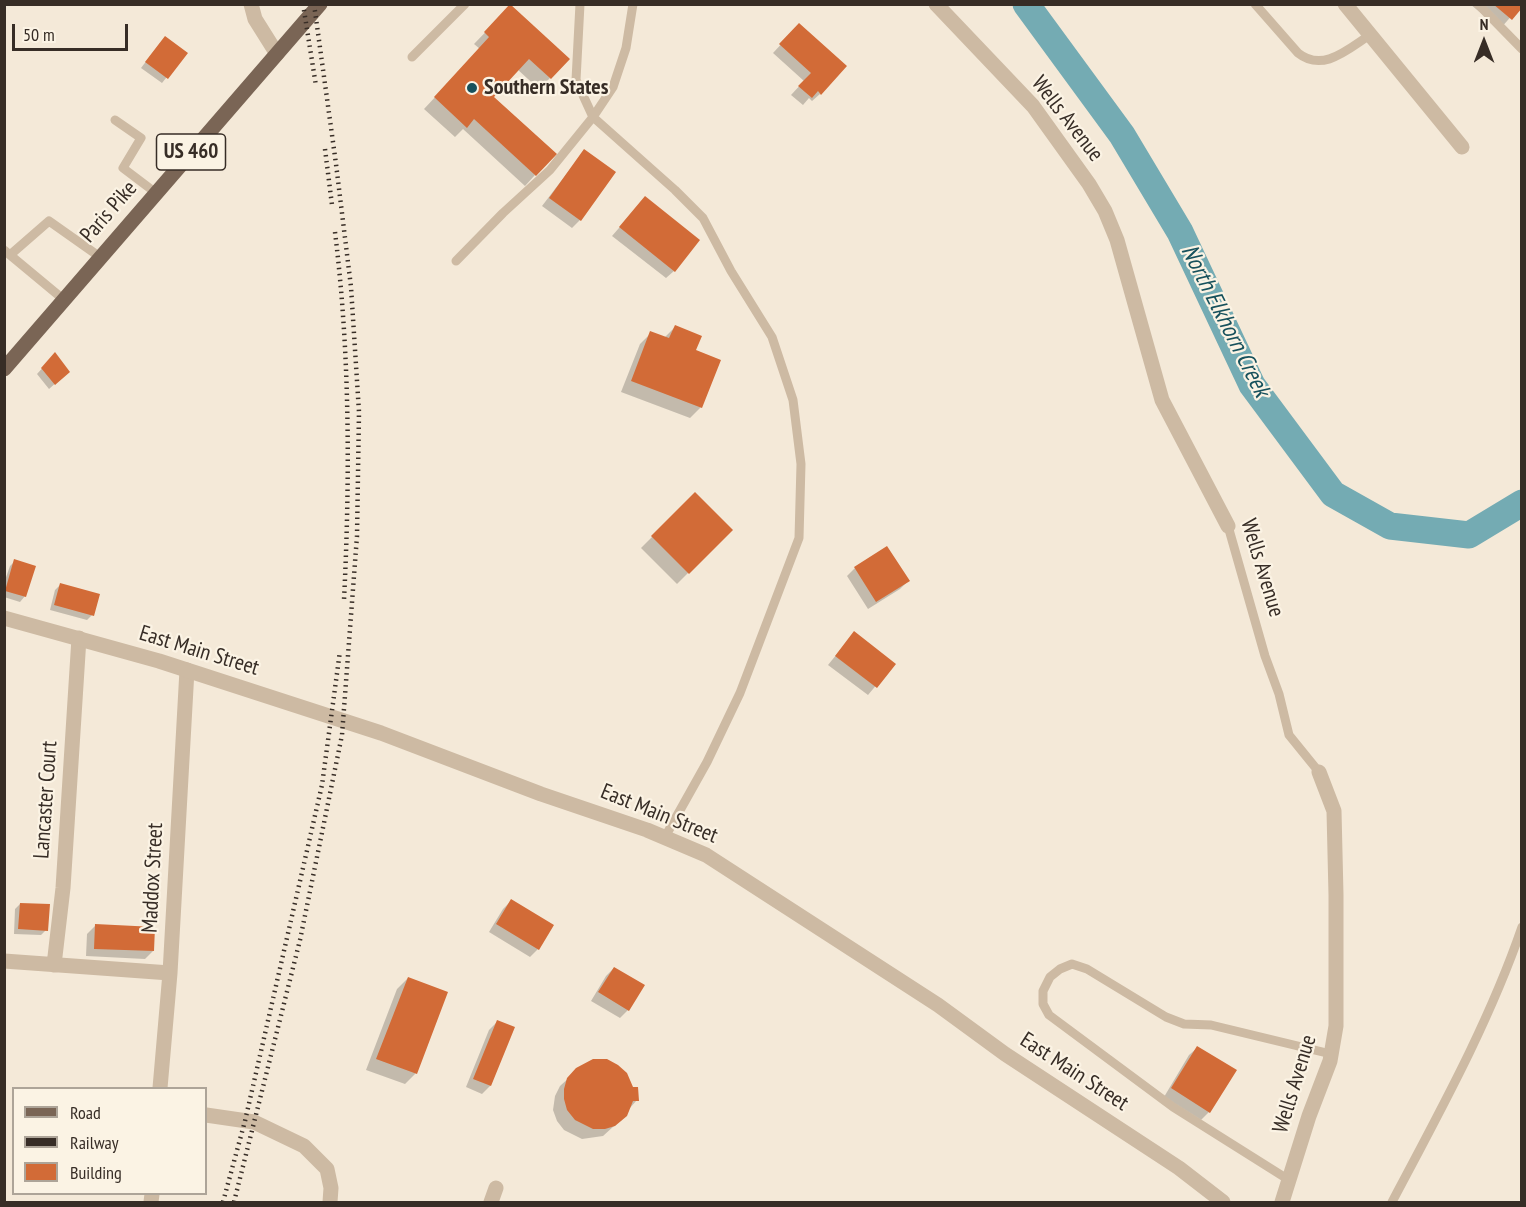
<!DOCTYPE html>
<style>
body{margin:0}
#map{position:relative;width:1526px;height:1207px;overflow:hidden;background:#f4e9d8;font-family:"PT Sans Narrow",sans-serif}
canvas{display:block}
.frame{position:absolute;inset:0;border:6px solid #372d26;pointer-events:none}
.legend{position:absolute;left:12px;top:1087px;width:195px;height:108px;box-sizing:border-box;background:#fbf3e4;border:2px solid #ada498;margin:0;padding:8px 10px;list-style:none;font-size:18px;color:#372d26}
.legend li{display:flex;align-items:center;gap:12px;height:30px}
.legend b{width:30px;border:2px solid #ada498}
.north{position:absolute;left:1454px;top:12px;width:60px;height:60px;-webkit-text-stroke:4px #fbf3e4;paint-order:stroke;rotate:0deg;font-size:16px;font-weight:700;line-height:24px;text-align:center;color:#372d26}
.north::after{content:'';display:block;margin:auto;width:21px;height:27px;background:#372d26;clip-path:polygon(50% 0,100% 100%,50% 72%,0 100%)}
.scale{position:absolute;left:12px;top:24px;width:116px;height:27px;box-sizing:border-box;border:3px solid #372d26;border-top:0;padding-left:8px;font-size:18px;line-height:21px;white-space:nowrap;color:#372d26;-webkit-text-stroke:4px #fbf3e4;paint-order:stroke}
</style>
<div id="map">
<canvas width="1526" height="1207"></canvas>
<div class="frame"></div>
<ul class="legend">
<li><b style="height:8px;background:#7a6555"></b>Road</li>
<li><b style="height:8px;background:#372d26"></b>Railway</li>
<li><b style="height:16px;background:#d26b37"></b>Building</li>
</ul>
<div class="north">N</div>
<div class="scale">50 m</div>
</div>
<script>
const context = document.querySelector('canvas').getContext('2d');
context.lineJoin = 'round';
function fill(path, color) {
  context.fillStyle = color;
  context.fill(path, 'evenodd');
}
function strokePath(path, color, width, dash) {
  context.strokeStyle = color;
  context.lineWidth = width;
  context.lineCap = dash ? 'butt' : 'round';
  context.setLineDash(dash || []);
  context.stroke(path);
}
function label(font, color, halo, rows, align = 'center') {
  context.font = font + ' "PT Sans Narrow",sans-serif';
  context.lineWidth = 4.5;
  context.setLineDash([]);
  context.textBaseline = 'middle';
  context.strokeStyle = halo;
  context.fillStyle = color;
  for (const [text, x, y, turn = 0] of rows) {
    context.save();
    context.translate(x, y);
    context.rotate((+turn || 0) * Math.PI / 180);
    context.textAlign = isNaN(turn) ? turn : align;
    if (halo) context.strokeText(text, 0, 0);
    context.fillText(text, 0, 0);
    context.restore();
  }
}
const shadow = new Path2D(`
 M 1470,4 L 1522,4 L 1500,29 Z
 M 500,17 L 550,78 L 539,89 L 517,69 L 492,97 L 535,175 L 525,186 L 463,129 L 455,137 L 424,109 L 480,49 L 474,44 Z
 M 799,25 L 820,94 L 812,101 L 809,98 L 803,105 L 791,95 L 804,81 L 773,53 Z
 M 160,43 L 186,53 L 162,83 L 141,68 Z
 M 584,151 L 580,220 L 572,228 L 542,206 Z
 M 645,198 L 674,271 L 666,278 L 612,236 Z
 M 675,327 L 694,351 L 701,407 L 690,418 L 621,392 L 640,344 L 651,333 L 664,338 Z
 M 55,354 L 68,372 L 49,389 L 37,374 Z
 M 695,494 L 731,530 L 677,584 L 641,548 Z
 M 887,548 L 908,581 L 900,589 L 868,609 L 847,576 L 855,568 Z
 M 15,561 L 25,596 L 20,602 L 4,597 L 4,583 L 10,566 Z
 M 60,585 L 92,615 L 87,620 L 50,610 L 55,590 Z
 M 854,633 L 894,664 L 868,695 L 828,665 Z
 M 511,901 L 538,949 L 530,957 L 489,932 L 503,909 Z
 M 20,904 L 46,930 L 41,935 L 14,934 L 15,909 Z
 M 95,926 L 153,951 L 145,959 L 86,956 L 87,934 Z
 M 614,968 L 628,1010 L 620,1018 L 591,1001 L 606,976 Z
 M 408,978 L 446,993 L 416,1073 L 405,1084 L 366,1070 L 397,989 Z
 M 497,1022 L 490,1086 L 482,1094 L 466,1087 L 489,1030 Z
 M 1197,1048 L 1209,1112 L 1201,1120 L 1164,1097 L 1189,1055 Z
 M 572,1075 L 637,1100 L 614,1126 L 603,1136 L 582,1139 L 564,1130 L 557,1121 L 553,1110 L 555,1096 L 560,1086 Z`);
const river = new Path2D(`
 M 1026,4 L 1122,135 L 1180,232 L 1252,385 L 1333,494 L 1390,526 L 1469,535 L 1522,503`);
const building = new Path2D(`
 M 510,4 L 570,59 L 551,79 L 529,59 L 494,97 L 557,154 L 536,176 L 474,119 L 467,128 L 434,97 L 489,37 L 484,32 Z
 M 1493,4 L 1522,4 L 1522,8 L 1512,20 Z
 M 799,23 L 847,66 L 821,95 L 818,91 L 812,98 L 798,86 L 811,73 L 779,44 Z
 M 165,36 L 188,53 L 168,79 L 145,62 Z
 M 584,149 L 616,172 L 581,221 L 549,198 Z
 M 645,196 L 700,240 L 675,272 L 619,227 Z
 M 675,325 L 702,336 L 696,350 L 721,360 L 702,408 L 631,381 L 650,331 L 669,338 Z
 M 55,352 L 70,372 L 55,385 L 41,368 Z
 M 695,492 L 733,530 L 689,574 L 651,536 Z
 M 887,546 L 910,581 L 876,602 L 854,567 Z
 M 14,559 L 36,566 L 26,597 L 5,591 Z
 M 60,583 L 100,594 L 94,616 L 54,605 Z
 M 854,631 L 896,664 L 877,688 L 835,656 Z
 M 511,899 L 554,925 L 539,950 L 496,924 Z
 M 20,903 L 50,904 L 48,931 L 18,929 Z
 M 95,924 L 155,927 L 154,951 L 94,949 Z
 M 614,967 L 645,985 L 629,1011 L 598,992 Z
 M 408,977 L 448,992 L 417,1074 L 376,1059 Z
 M 497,1020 L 515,1027 L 491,1086 L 473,1079 Z
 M 1197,1046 L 1237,1070 L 1210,1113 L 1171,1088 Z
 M 593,1059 L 607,1059 L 618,1065 L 627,1073 L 633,1087 L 638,1087 L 639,1101 L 633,1101 L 627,1116 L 615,1126 L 605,1129 L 593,1129 L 575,1120 L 567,1110 L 564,1099 L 564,1089 L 567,1078 L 576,1068 Z`);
const service = new Path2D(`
 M 633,4 L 626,48 L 613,87 L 593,117 L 675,190 L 703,218 L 731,271 L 772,337 L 793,400 L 801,464 L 799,538 L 740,693 L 707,762 L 665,837
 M 1255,4 L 1298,53 C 1323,73 1348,49 1370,35
 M 1478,4 L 1522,49
 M 412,57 L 465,4
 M 115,120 L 141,138 L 123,168 L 156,193
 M 4,250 L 63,299
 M 10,255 L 49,221 L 100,257
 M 456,261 L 503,213 L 550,170 L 593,117 L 576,80 L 580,4
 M 1228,526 L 1265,656 L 1279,694 L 1289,735 L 1319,772
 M 1289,1180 L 1173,1107 L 1049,1015 L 1043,1004 L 1043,991 L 1050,977 L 1060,969 L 1072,964 L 1087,969 L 1166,1017 L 1184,1024 L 1211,1025 L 1331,1054
 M 1392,1202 C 1439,1113 1489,1023 1522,927`);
const minor = new Path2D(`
 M 251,4 L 255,19 L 277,54
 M 936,4 L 1033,106 L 1089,184 L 1105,211 L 1117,240 L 1162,400 L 1228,526
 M 1345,4 L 1462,147
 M 4,961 L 170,973
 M 54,965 L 63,888 L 79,638
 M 160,1088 L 170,973 L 187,670
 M 206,1115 L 254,1122 L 304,1146 L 327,1169 L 331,1188 L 330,1202
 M 151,1202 L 152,1194
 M 491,1202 L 496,1188
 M 1282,1202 L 1309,1116 L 1330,1061 L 1336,1026 L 1336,895 L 1334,811 L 1319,772`);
const tertiary = new Path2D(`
 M 4,618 L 159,661 L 381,733 L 541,794 L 647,830 L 706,855 L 938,1005 L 1005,1054 L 1179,1168 L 1223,1202`);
const primary = new Path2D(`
 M 4,369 L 320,4`);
const rail = new Path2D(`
 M 303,4 L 316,86
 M 325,149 L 332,205
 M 335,232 C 350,354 350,478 344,600
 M 223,1202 L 245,1121 L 322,785 L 340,651
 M 234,1202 L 300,940 L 342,735 L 357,536 L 359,412 L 351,287 L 336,164 L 314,4`);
const markers = [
 [472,88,6,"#17515c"]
];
const shields = [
 [191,152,69]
];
const shieldNames = [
 ["US 460",191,152]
];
const poiNames = [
 ["Southern States",484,88]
];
const streetNames = [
 ["Wells Avenue",1067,119,52],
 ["Paris Pike",109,212,-49],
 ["Wells Avenue",1262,568,73],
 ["East Main Street",199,651,17],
 ["Lancaster Court",46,800,-86],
 ["East Main Street",659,814,22],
 ["Maddox Street",153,878,-87],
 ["East Main Street",1074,1072,33],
 ["Wells Avenue",1295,1084,-73]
];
const waterNames = [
 ["North Elkhorn Creek",1225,321,63]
];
fill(shadow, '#0003');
strokePath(river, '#74abb3', 27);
fill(building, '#d26b37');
strokePath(service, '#cdbaa3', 9);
strokePath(minor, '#cdbaa3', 15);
strokePath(tertiary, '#cdbaa3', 15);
strokePath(primary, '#7a6555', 15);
strokePath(rail, '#372d26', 4.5, [1.5, 4.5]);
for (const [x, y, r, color] of markers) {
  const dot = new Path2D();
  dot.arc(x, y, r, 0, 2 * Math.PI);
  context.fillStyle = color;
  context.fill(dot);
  strokePath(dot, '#fbf3e4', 2);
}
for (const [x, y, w] of shields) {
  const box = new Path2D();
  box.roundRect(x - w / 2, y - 18, w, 36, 4.5);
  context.fillStyle = '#fbf3e4';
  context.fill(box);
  strokePath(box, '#372d26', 1.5);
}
label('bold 21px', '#372d26', null, shieldNames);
label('bold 22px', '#372d26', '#fbf3e4', poiNames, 'left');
label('22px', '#372d26', '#fbf3e4', streetNames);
label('italic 24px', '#17515c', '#fbf3e4', waterNames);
</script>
